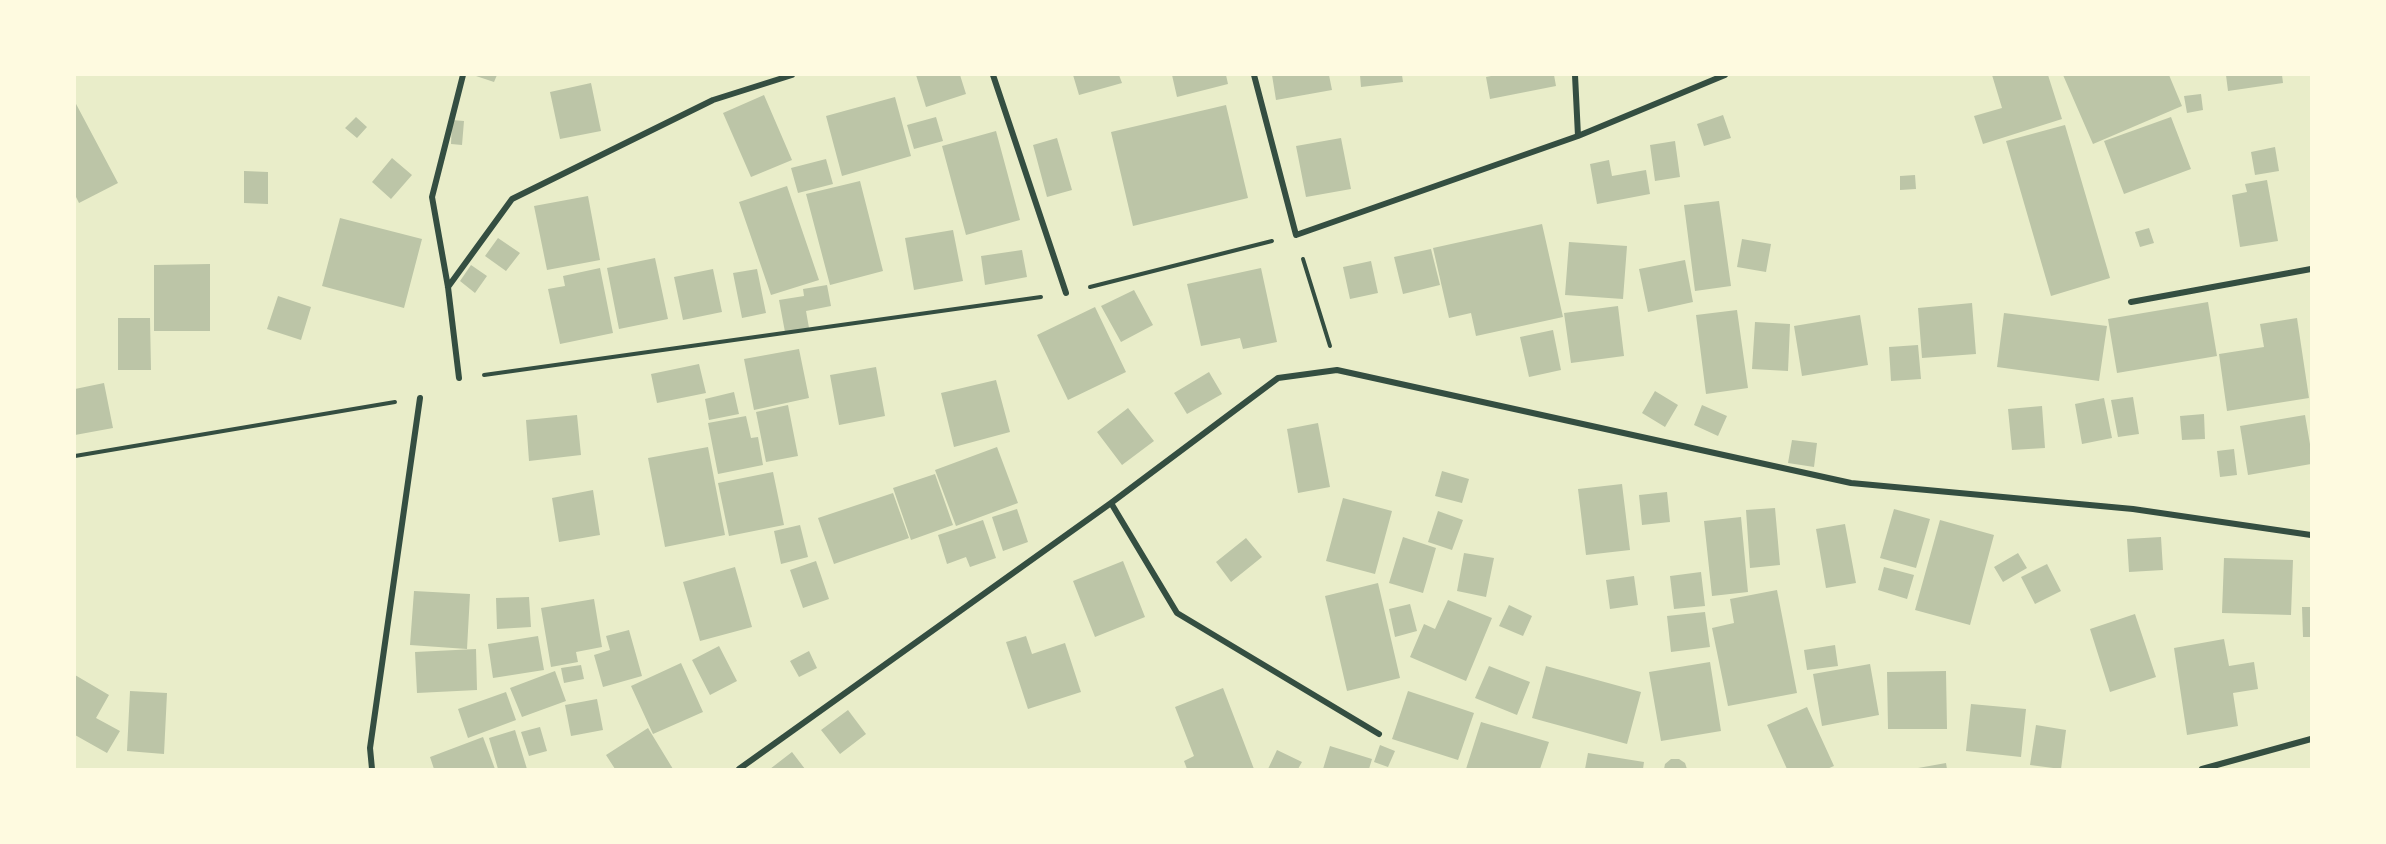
<!DOCTYPE html>
<style>
body{margin:0}
#map{position:relative;width:2386px;height:844px;overflow:hidden;background:#e9edc9;font-family:"Times New Roman",serif}
canvas{display:block}
.frame{position:absolute;inset:0;border:76px solid #fefae0;pointer-events:none}
</style>
<div id="map">
<canvas width="2386" height="844"></canvas>
<div class="frame"></div>
</div>
<script>
const context = document.querySelector('canvas').getContext('2d');
context.lineJoin = 'round';
function fill(path, color) {
  context.fillStyle = color;
  context.fill(path, 'evenodd');
}
function strokePath(path, color, width, dash) {
  context.strokeStyle = color;
  context.lineWidth = width;
  context.lineCap = dash ? 'butt' : 'round';
  context.setLineDash(dash || []);
  context.stroke(path);
}
const building = new Path2D(`
 M 473,75 L 497,75 L 494,82 Z
 M 916,75 L 960,75 L 966,94 L 926,107 Z
 M 1073,75 L 1119,75 L 1122,83 L 1079,95 Z
 M 1172,75 L 1226,75 L 1228,84 L 1177,97 Z
 M 1272,75 L 1329,75 L 1332,90 L 1276,100 Z
 M 1360,75 L 1402,75 L 1403,82 L 1361,87 Z
 M 1496,75 L 1554,75 L 1556,86 L 1490,99 L 1486,77 Z
 M 1992,75 L 2048,75 L 2062,119 L 1983,144 L 1974,116 L 2002,108 Z
 M 2063,75 L 2169,75 L 2182,106 L 2093,144 Z
 M 2226,75 L 2282,75 L 2283,83 L 2228,91 Z
 M 591,83 L 601,131 L 560,139 L 550,92 Z
 M 2201,94 L 2203,110 L 2187,113 L 2184,96 Z
 M 764,95 L 792,160 L 751,177 L 723,113 Z
 M 895,97 L 911,156 L 842,176 L 826,116 Z
 M 75,102 L 118,183 L 79,203 L 75,195 Z
 M 1226,105 L 1248,198 L 1133,226 L 1111,132 Z
 M 1723,115 L 1731,138 L 1704,146 L 1697,124 Z
 M 356,117 L 367,127 L 357,138 L 345,128 Z
 M 936,117 L 943,141 L 914,149 L 907,125 Z
 M 2171,117 L 2191,169 L 2124,194 L 2104,141 Z
 M 452,120 L 464,121 L 462,145 L 451,144 Z
 M 2065,125 L 2110,278 L 2051,296 L 2006,141 Z
 M 996,131 L 1020,220 L 966,235 L 942,146 Z
 M 1057,138 L 1072,190 L 1047,197 L 1033,145 Z
 M 1341,138 L 1351,189 L 1306,197 L 1296,146 Z
 M 1675,141 L 1680,177 L 1655,181 L 1650,145 Z
 M 2275,147 L 2279,171 L 2255,175 L 2251,152 Z
 M 392,158 L 412,175 L 391,199 L 372,182 Z
 M 826,159 L 833,184 L 798,193 L 791,168 Z
 M 1609,160 L 1612,176 L 1646,170 L 1650,194 L 1597,204 L 1590,164 Z
 M 244,171 L 268,172 L 268,204 L 244,203 Z
 M 1915,175 L 1916,189 L 1900,190 L 1900,176 Z
 M 2267,180 L 2278,241 L 2240,247 L 2232,195 L 2247,192 L 2245,184 Z
 M 860,181 L 883,271 L 830,285 L 806,194 Z
 M 787,186 L 819,280 L 771,295 L 739,202 Z
 M 588,196 L 600,260 L 547,270 L 534,206 Z
 M 1719,201 L 1731,286 L 1695,291 L 1684,205 Z
 M 340,218 L 422,239 L 404,308 L 322,286 Z
 M 1542,224 L 1563,317 L 1476,336 L 1471,313 L 1449,318 L 1433,248 Z
 M 2149,228 L 2154,243 L 2140,247 L 2135,232 Z
 M 953,230 L 963,281 L 914,290 L 905,238 Z
 M 498,238 L 520,253 L 506,271 L 485,256 Z
 M 1742,239 L 1771,244 L 1766,272 L 1737,267 Z
 M 1569,242 L 1627,246 L 1623,299 L 1565,295 Z
 M 1431,249 L 1440,285 L 1403,294 L 1394,257 Z
 M 1022,250 L 1027,277 L 985,285 L 981,256 Z
 M 655,258 L 668,319 L 619,329 L 607,268 Z
 M 1685,260 L 1693,302 L 1648,312 L 1639,269 Z
 M 1371,261 L 1378,293 L 1350,299 L 1343,267 Z
 M 210,264 L 210,331 L 154,331 L 154,265 Z
 M 471,265 L 487,276 L 475,293 L 460,281 Z
 M 600,268 L 613,333 L 560,344 L 548,289 L 565,286 L 563,276 Z
 M 1261,268 L 1277,342 L 1243,349 L 1240,338 L 1201,346 L 1187,284 Z
 M 713,269 L 722,312 L 683,320 L 674,277 Z
 M 757,269 L 766,313 L 742,318 L 733,273 Z
 M 827,285 L 831,306 L 806,311 L 809,328 L 785,332 L 779,300 L 804,296 L 803,289 Z
 M 1134,290 L 1153,325 L 1121,342 L 1101,306 Z
 M 278,296 L 311,307 L 301,340 L 267,329 Z
 M 2208,302 L 2217,356 L 2117,373 L 2108,319 Z
 M 1972,303 L 1976,354 L 1922,358 L 1918,308 Z
 M 1618,306 L 1624,356 L 1571,363 L 1564,313 Z
 M 1095,307 L 1126,372 L 1068,400 L 1037,335 Z
 M 1737,310 L 1748,388 L 1706,394 L 1696,315 Z
 M 2004,313 L 2107,326 L 2099,381 L 1997,367 Z
 M 1860,315 L 1868,365 L 1802,376 L 1794,326 Z
 M 118,318 L 150,318 L 151,370 L 118,370 Z
 M 2297,318 L 2309,398 L 2227,411 L 2219,354 L 2264,347 L 2260,324 Z
 M 1755,322 L 1790,324 L 1788,371 L 1752,369 Z
 M 1553,330 L 1561,370 L 1529,377 L 1520,337 Z
 M 1918,345 L 1921,379 L 1891,381 L 1889,347 Z
 M 799,349 L 809,398 L 754,410 L 744,359 Z
 M 699,364 L 706,393 L 657,403 L 651,374 Z
 M 876,367 L 885,416 L 839,425 L 830,375 Z
 M 1209,372 L 1222,394 L 1187,414 L 1174,393 Z
 M 996,380 L 1010,432 L 954,447 L 941,393 Z
 M 104,383 L 113,428 L 75,435 L 75,389 Z
 M 1655,391 L 1678,405 L 1665,427 L 1642,413 Z
 M 734,392 L 739,414 L 709,420 L 705,399 Z
 M 2133,397 L 2139,434 L 2118,437 L 2111,400 Z
 M 2104,398 L 2112,438 L 2082,444 L 2075,404 Z
 M 788,405 L 798,456 L 766,462 L 756,412 Z
 M 1702,405 L 1727,416 L 1718,436 L 1694,425 Z
 M 2042,406 L 2045,448 L 2012,450 L 2008,409 Z
 M 1128,408 L 1154,441 L 1122,465 L 1097,432 Z
 M 2204,414 L 2205,439 L 2182,440 L 2180,416 Z
 M 577,415 L 581,455 L 529,461 L 526,420 Z
 M 2305,415 L 2311,450 L 2311,464 L 2248,475 L 2240,426 Z
 M 746,416 L 751,438 L 758,437 L 763,465 L 718,474 L 708,423 Z
 M 1318,423 L 1330,487 L 1298,493 L 1287,429 Z
 M 1792,440 L 1817,443 L 1814,467 L 1788,463 Z
 M 708,447 L 725,535 L 665,547 L 648,458 Z
 M 997,447 L 1018,503 L 956,526 L 935,470 Z
 M 2234,449 L 2237,475 L 2220,477 L 2217,451 Z
 M 1442,471 L 1469,479 L 1462,503 L 1435,496 Z
 M 773,472 L 784,525 L 729,536 L 718,483 Z
 M 935,474 L 953,525 L 911,540 L 893,488 Z
 M 1622,484 L 1630,550 L 1586,555 L 1578,489 Z
 M 593,490 L 600,535 L 559,542 L 552,498 Z
 M 1667,492 L 1670,522 L 1642,525 L 1639,495 Z
 M 893,493 L 909,538 L 834,564 L 818,518 Z
 M 1343,498 L 1392,511 L 1375,574 L 1326,561 Z
 M 1775,508 L 1780,565 L 1750,568 L 1746,510 Z
 M 1017,509 L 1028,542 L 1003,551 L 992,517 Z
 M 1894,509 L 1930,519 L 1916,568 L 1880,558 Z
 M 1438,511 L 1463,520 L 1452,550 L 1428,542 Z
 M 1741,517 L 1748,592 L 1712,596 L 1704,521 Z
 M 983,520 L 996,558 L 970,567 L 966,557 L 947,564 L 938,535 Z
 M 1940,520 L 1994,535 L 1970,625 L 1915,610 Z
 M 1845,524 L 1856,583 L 1826,588 L 1816,529 Z
 M 800,525 L 808,557 L 781,564 L 774,531 Z
 M 1403,537 L 1436,548 L 1423,593 L 1389,583 Z
 M 2161,537 L 2163,570 L 2129,572 L 2127,539 Z
 M 1246,538 L 1262,557 L 1231,582 L 1216,562 Z
 M 1464,553 L 1494,558 L 1486,597 L 1457,591 Z
 M 2018,553 L 2027,568 L 2003,582 L 1994,567 Z
 M 2224,558 L 2293,560 L 2291,615 L 2222,613 Z
 M 816,561 L 829,599 L 803,608 L 790,570 Z
 M 1123,561 L 1145,617 L 1095,637 L 1073,581 Z
 M 2047,564 L 2061,591 L 2035,604 L 2021,577 Z
 M 735,567 L 752,627 L 700,641 L 683,582 Z
 M 1884,567 L 1914,575 L 1907,599 L 1878,590 Z
 M 1701,572 L 1705,606 L 1674,609 L 1670,576 Z
 M 1634,576 L 1638,605 L 1610,609 L 1606,580 Z
 M 1378,583 L 1400,678 L 1347,691 L 1325,596 Z
 M 1777,590 L 1797,693 L 1728,706 L 1712,628 L 1734,623 L 1730,599 Z
 M 414,591 L 470,594 L 467,649 L 410,645 Z
 M 529,597 L 531,627 L 497,629 L 496,598 Z
 M 594,599 L 602,647 L 576,652 L 578,662 L 551,667 L 541,608 Z
 M 1448,600 L 1492,618 L 1466,681 L 1410,657 L 1424,624 L 1435,629 Z
 M 1410,604 L 1417,631 L 1395,637 L 1389,609 Z
 M 1509,605 L 1532,616 L 1523,636 L 1499,626 Z
 M 2302,607 L 2311,607 L 2311,637 L 2303,637 Z
 M 1705,612 L 1710,647 L 1671,652 L 1667,616 Z
 M 2135,614 L 2156,677 L 2110,692 L 2090,629 Z
 M 629,630 L 642,676 L 603,687 L 594,655 L 610,650 L 606,636 Z
 M 538,636 L 544,670 L 493,678 L 488,644 Z
 M 1026,636 L 1032,654 L 1065,643 L 1081,692 L 1028,709 L 1006,642 Z
 M 2224,639 L 2229,666 L 2254,662 L 2258,689 L 2233,693 L 2238,726 L 2187,735 L 2174,648 Z
 M 1835,645 L 1838,666 L 1807,670 L 1804,650 Z
 M 719,646 L 737,681 L 710,695 L 692,660 Z
 M 476,649 L 477,690 L 417,693 L 415,652 Z
 M 809,651 L 817,668 L 799,677 L 790,661 Z
 M 1710,662 L 1721,731 L 1661,741 L 1649,672 Z
 M 681,663 L 703,712 L 653,734 L 631,686 Z
 M 1870,664 L 1879,715 L 1822,726 L 1813,674 Z
 M 581,665 L 584,679 L 564,683 L 561,668 Z
 M 1489,666 L 1530,682 L 1517,715 L 1475,698 Z
 M 1546,666 L 1641,692 L 1627,744 L 1532,718 Z
 M 555,671 L 566,701 L 522,717 L 510,688 Z
 M 1946,671 L 1947,729 L 1888,729 L 1887,672 Z
 M 75,675 L 109,695 L 96,718 L 120,731 L 107,753 L 75,735 Z
 M 1223,688 L 1254,769 L 1187,769 L 1184,761 L 1194,756 L 1175,707 Z
 M 130,691 L 167,693 L 164,754 L 127,751 Z
 M 1408,691 L 1474,713 L 1458,760 L 1392,739 Z
 M 506,692 L 516,720 L 468,738 L 458,709 Z
 M 597,699 L 603,730 L 571,736 L 565,705 Z
 M 1971,704 L 2026,709 L 2021,757 L 1966,751 Z
 M 1807,707 L 1834,766 L 1827,769 L 1787,769 L 1767,725 Z
 M 848,710 L 866,734 L 840,754 L 821,730 Z
 M 1481,722 L 1549,742 L 1540,769 L 1466,769 Z
 M 2036,725 L 2066,730 L 2061,769 L 2030,765 Z
 M 540,727 L 547,751 L 529,756 L 521,732 Z
 M 648,728 L 673,769 L 615,769 L 606,755 Z
 M 515,730 L 527,769 L 498,769 L 489,738 Z
 M 483,737 L 495,769 L 434,769 L 430,757 Z
 M 1380,745 L 1395,751 L 1388,767 L 1374,762 Z
 M 1330,746 L 1372,759 L 1369,769 L 1323,769 Z
 M 1277,750 L 1302,762 L 1298,769 L 1268,769 Z
 M 792,752 L 805,769 L 770,769 Z
 M 1588,753 L 1644,762 L 1643,769 L 1585,769 Z
 M 1671,759 L 1679,759 L 1685,763 L 1687,769 L 1664,769 L 1665,764 Z
 M 1946,763 L 1947,769 L 1918,769 L 1918,768 Z`);
const path = new Path2D(`
 M 1303,259 L 1330,346
 M 1090,287 L 1272,241
 M 484,375 L 1041,297
 M 75,456 L 395,402`);
const minor = new Path2D(`
 M 993,75 L 1066,293
 M 1254,75 L 1296,235 L 1578,136 L 1725,75
 M 1575,75 L 1578,136
 M 448,287 L 512,199 L 713,100 L 792,75
 M 2131,302 L 2311,269
 M 459,378 L 448,287 L 432,197 L 463,75
 M 1111,503 L 1177,613 L 1379,734
 M 372,769 L 370,748 L 420,398
 M 739,769 L 1111,503 L 1278,378 L 1337,370 L 1851,483 L 2133,509 L 2311,535
 M 2202,769 L 2311,739`);
fill(building, '#bcc5a7');
strokePath(path, '#344e41', 4);
strokePath(minor, '#344e41', 6);
</script>
